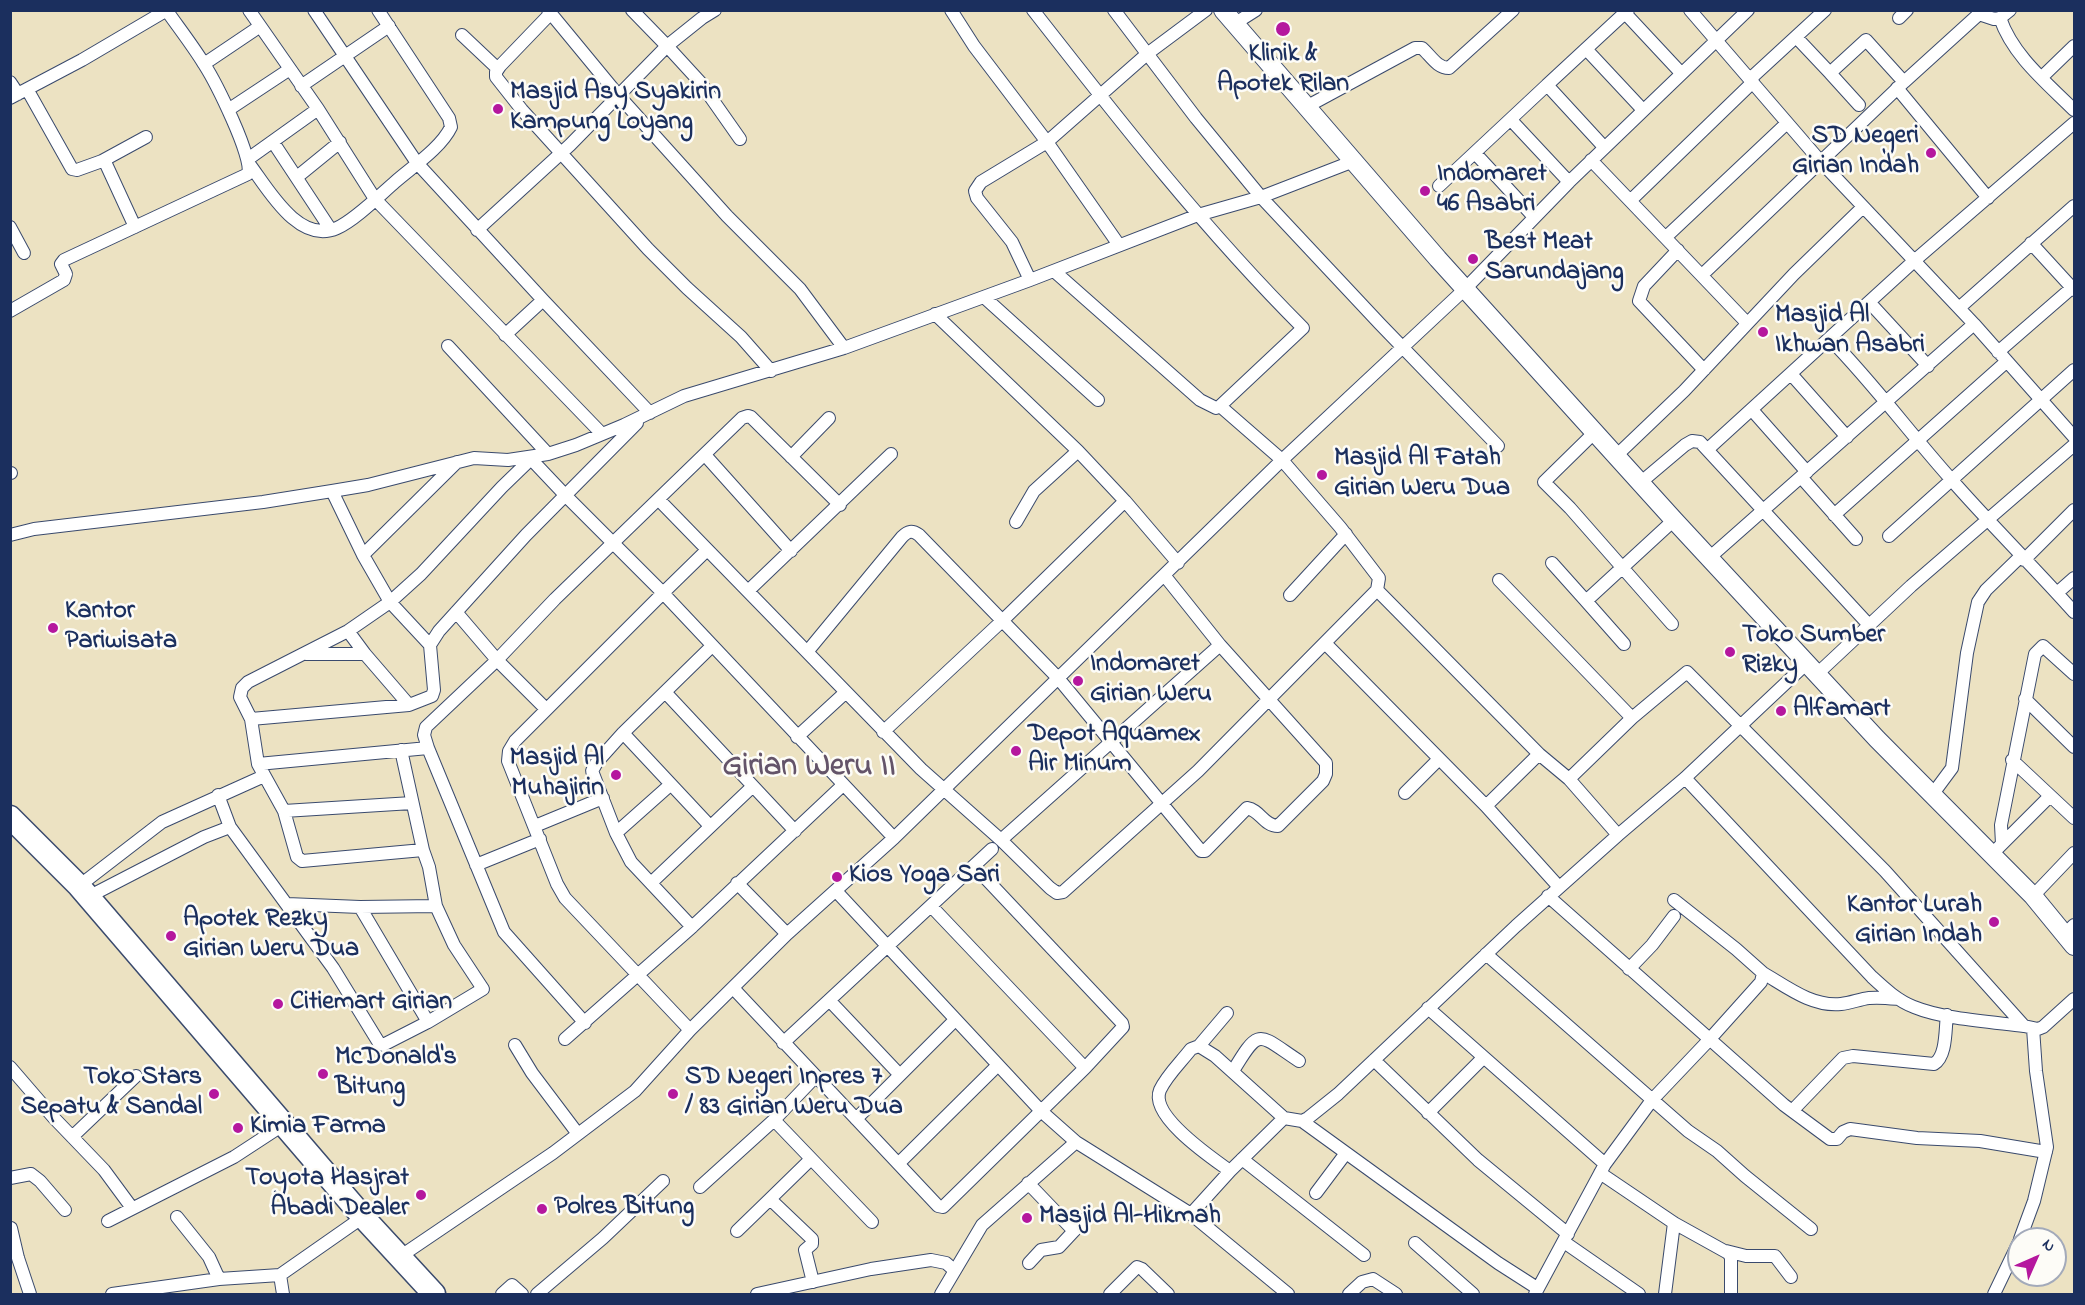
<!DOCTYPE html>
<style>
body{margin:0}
#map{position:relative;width:2085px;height:1305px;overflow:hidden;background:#ece2c2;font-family:"Indie Flower",sans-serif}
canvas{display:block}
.frame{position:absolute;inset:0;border:12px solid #1b2f5e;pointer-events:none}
.north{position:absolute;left:2007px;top:1227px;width:60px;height:60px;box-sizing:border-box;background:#fdfcf7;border:2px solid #a3aaba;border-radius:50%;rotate:45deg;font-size:16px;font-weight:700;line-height:24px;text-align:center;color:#1b2f5e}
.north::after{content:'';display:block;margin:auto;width:21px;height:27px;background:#b5179e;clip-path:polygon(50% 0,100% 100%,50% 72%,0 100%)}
</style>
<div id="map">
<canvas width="2085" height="1305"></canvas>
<div class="frame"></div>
<div class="north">N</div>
</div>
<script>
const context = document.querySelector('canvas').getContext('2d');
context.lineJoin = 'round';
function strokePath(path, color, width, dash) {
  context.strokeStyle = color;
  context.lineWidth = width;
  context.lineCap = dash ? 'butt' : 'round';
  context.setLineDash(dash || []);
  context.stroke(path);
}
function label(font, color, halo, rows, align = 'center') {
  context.font = font + ' "Indie Flower",sans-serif';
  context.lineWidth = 5;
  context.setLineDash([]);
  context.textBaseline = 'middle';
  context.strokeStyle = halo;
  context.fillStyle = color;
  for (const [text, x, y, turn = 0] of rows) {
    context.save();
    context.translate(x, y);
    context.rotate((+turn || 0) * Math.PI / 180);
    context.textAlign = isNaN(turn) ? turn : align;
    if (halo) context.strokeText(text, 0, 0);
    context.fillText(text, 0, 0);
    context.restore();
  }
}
const street = new Path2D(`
 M 249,10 L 318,109 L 375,199 L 602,434
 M 314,10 L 417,163 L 543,300 L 650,413
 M 548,10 L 619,96 L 727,216 L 800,289 L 844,348
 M 715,10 L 702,18 L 667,46 L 700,82 L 740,139
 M 951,10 L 974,46 L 1047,142 L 1119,245
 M 1033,10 C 1119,120 1204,229 1303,328 L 1220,406
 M 1114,10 L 1196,118 L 1261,197 L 1380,324 L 1498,446
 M 1690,10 L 1821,162 L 1974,324 L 2074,437
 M 1978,10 L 1979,14 L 1994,19 L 2000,18 C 2013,56 2047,83 2074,110
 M 1625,13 L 1681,73
 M 550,14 L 500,66 L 496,72 L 496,77 L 522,110 L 648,249 L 687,288 L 741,337 L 771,371
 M 1899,18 L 1907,10
 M 2000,18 L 2010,10
 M 1234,24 L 1256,10
 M 462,35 L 498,69
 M 1796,37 L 1830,73 L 1866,40 L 1904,82
 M 1586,49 L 1643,110
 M 204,64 L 259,27
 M 1830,73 L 1859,105
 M 2042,77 L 2074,46
 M 1750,79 L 1825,10
 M 10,82 L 18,94
 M 301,86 L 389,26
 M 1897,88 L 1988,198
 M 27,89 L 72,169 L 77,170 L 102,161 L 106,164 L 135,227
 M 10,98 L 82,60 L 167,10
 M 1306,107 L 1415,48 L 1422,48 C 1431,56 1437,68 1449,68 L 1513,10
 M 228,110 L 290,69
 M 1511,120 L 1569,182
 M 273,142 L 331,230
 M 1604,147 L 1547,85 L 1628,10
 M 1475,153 L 1534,217
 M 248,159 L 318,109
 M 1591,160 L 1747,323
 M 102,161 L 146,137
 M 250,165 C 268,189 299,245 337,228 C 355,220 380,195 395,182 C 412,167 441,148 451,127 L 449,118 L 378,10
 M 297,177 L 340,142
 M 1439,186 L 1547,85
 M 1631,200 L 1753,82
 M 10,227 L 24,253
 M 477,230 L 570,145 L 667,46 L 632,10
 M 1666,237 L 1787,123
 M 2031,243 L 2074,290
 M 1678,250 L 1644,286 L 1639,301 L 1704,370
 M 1702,275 L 1904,82 L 1979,14
 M 1030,280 L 1012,242 L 977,198 L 975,191 L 981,182 L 1047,142 L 1147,54 L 1206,10
 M 984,297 L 1098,400
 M 1870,303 L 1928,366
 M 1959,308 L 2074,206
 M 10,311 L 64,280 L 66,274 L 61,264 L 64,260 L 248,174 C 254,158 215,81 204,64 C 193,46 179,28 167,11
 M 935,314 L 1078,451
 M 505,335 L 543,300
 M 1830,339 C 1873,383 1909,432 1950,478 C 1990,524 2034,567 2074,612
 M 448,346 L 548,454
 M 1998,352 L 2074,286
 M 1791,374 L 1847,437
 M 1752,410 L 1807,472
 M 1595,432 L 1544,482 L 1570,508 L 1672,624
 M 1708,449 L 1914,261 L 2074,123
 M 705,455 L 791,551
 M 1617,455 L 1684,391 L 1794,274 L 1863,207
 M 791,457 L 829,418
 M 531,459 L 566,496 L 663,593 L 707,550
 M 10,473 L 11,473
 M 1801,477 L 1856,539
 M 1640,483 L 1685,445 L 1692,441 L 1700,442 L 1869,625
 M 659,500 L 921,769 L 1001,840 L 1050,888 L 1057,893 L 1063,892 L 1198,771 L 1377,590 L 1379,578 L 1340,527 L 1282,460 L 1220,406 L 1216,408 L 1200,400 L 1054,271
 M 1834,515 L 2006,362
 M 1016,522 L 1034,491 L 1078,451 L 1125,501
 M 10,535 L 34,529 L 263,502 L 332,491 L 368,485 L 474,458 L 508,460 L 548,454 L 576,445 L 624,425 L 684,396 L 844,348 L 1030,280 L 1198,215 L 1261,197 L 1354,161
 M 1889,536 L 2074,370
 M 363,555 L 457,462
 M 1709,558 L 1974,324
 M 2024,560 L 2074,510
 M 1552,563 L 1586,601 L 1674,520
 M 1499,580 L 1632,718
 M 1377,590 L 1539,754 L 1569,779 L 1618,835
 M 748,591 L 891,454
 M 2057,593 L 2074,578
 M 1290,595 L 1346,534
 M 1586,601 L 1624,644
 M 456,612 L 497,660 L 546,709
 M 348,631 L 365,654 L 409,705
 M 1325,643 L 1486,806 L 1559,887
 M 430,645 L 439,631 L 526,535 L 637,423
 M 807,652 L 902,537 C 908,531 912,530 919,535 L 1058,678 L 1196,845 L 1201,851 L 1205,851 L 1247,808 C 1260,810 1264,826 1278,826 L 1323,781 L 1326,774 L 1326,763 L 1220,645 L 1164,575
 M 306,654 L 365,654
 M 1816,675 L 1911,586 L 2074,445
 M 665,692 L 795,831
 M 2025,699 L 2074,747
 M 251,719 L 409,705 L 432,696 L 434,690 L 430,645 L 390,602 L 363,555 L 332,491
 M 883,732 L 1002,621 L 1125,501 L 1178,563
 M 623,733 L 710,826
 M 797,737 L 846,692
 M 2012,760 L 2074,818
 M 258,764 L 428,748
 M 1685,778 L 1872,977 C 1885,989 1898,1001 1914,1007 C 1943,1019 1992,1022 2024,1026
 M 1569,779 L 1632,718 L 1687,672 L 1885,871 L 2024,1026 L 2038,1029 L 2043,1027 L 2074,999
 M 1405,793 L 1439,759
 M 218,795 L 230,827 L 333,968 L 379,1043 L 383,1045 L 428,1022 L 483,989 L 454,945 L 436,906 L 429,867 L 423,850 L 401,750
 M 1932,795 L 1952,768 L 1967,653 L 1978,602 L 1986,590 L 2021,556
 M 412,803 L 284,811 L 258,764 L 251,719 L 240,697 L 242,688 L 248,682 L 348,631 L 390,602 L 421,574 L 502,487 L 533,457
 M 1486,806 L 1539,754
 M 284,811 L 297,857 L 302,861 L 423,850
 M 535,826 L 603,798
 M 616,833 L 670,785
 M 1001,840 L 1220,645
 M 2002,844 L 2050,796
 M 1992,854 L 2002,844 L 2001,825 L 2035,654 L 2043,646 L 2074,674
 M 476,865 L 540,839
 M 651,883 L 752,787
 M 737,883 L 787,934
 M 79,886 L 162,822 L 264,776
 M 836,891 L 1041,1111 L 1076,1142
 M 1548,896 L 1784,1105 L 1830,1139 L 1837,1139 L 1843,1132 L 1850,1129 L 1917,1138 L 1980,1141 L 2046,1152
 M 2033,896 L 2074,853
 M 88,897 L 204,837 L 230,827
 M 287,904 L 360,907 L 436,906
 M 931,906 L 1085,1068
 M 360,907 L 428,1022
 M 692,927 L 631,862 L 616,833 L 592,771 L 597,762 L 623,733 L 712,646
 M 2065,934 L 2074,925
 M 1486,954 L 1688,1131 L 1717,1151 L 1745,1176 L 1811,1229
 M 1629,969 L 1652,945 L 1674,916
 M 1763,973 C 1787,987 1812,1007 1841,1004 C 1851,1003 1860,999 1869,998 C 1879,997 1888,998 1898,999
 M 733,988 L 938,1206 L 943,1207 L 1085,1068 L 1123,1027 L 1122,1023 L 974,866
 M 829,1000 L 900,1075
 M 1428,1008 L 1605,1164
 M 585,1023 L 504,932 L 428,748 L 424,735 L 426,727 L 497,660 L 555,599 L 742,418 L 748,416 L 751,417 L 840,505
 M 690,1030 L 565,898 L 557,884 L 508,761 L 509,751 L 515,741 L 663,593 L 894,838
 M 565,1039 L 692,927 L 843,785
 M 783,1043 L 992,849
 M 515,1045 L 532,1073 L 578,1134
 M 1199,1046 L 1227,1013
 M 1374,1060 L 1478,1160 L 1568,1234
 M 10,1067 L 54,1118 L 104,1170 L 132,1208
 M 1233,1071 C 1260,1026 1258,1034 1299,1061
 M 1792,1111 L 1843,1058 L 1853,1056 L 1934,1064 C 1947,1056 1945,1029 1947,1015
 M 1428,1113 L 1483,1058
 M 856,1119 L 955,1020
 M 774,1120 L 872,1222
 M 1302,1121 L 1498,1263 L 1537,1288
 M 72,1137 L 136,1076
 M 811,1159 L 770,1199 L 812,1239 L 812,1244 L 805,1250 L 813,1282
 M 1242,1159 L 1364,1255
 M 899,1163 L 998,1065
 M 1230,1171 C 1212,1158 1149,1116 1160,1090 C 1167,1075 1181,1062 1191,1049 L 1199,1046 L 1215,1056 L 1284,1118
 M 1600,1173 L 1674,1223 L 1728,1253 L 1731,1257 L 1731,1294
 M 10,1178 L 31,1174 L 40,1181 L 65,1210
 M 1028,1183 L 1074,1231
 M 700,1187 L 774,1120 L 815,1077
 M 1316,1193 L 1346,1153
 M 1191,1214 L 1288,1294
 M 177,1217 L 209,1257 L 219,1279
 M 108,1221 L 234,1157 L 283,1125
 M 11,1228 L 18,1258 L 30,1294
 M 737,1231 L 770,1199
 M 2020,1239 L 2034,1201 L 2047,1147 L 2036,1071 L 2033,1028
 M 1564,1242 L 1639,1294
 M 1415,1243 L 1473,1294
 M 1726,1251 L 1746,1256 L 1775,1256 L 1791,1277
 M 398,1258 L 553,1153 L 635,1091 L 690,1030 L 787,934 L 894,838 L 1282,460 L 1465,289 L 1569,182 L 1748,10
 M 1029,1263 L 1041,1250 L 1059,1247 L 1087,1217
 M 280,1275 L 283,1294
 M 112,1294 L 219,1279 L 280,1275 L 363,1217
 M 502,1294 L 512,1285 L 522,1294
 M 537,1294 L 603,1238 L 663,1181
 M 757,1294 L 871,1269 L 931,1260 L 946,1263 L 954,1270
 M 941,1294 L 982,1225 L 1076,1142 L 1191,1214 L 1230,1171 L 1284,1118 L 1302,1121 L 1308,1118 L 1338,1094 L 1516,926 L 1618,835 L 1685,778 L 1806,664
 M 1110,1294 L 1137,1267 L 1142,1269 L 1168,1294
 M 1349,1294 L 1362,1282 L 1373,1279 L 1396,1294
 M 1535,1294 L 1605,1164 L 1652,1100 L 1709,1040 L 1761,982 L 1763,973 L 1736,949 L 1674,900
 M 1665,1294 L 1674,1223
 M 1994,1294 L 2019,1242`);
const secondary = new Path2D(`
 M 1223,10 L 1438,259 L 1674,520 L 1877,739 L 2033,896 L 2074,946`);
const highway = new Path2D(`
 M 10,817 L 79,886 L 363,1217 L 434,1294`);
const markers = [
 [1283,29,8,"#b5179e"],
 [498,109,6,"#b5179e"],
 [1931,153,6,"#b5179e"],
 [1425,191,6,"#b5179e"],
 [1473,259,6,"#b5179e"],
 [1763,332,6,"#b5179e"],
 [1322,475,6,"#b5179e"],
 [53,628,6,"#b5179e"],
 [1730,652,6,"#b5179e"],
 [1078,681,6,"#b5179e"],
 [1781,711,6,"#b5179e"],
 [1016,751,6,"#b5179e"],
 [616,775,6,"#b5179e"],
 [837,877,6,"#b5179e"],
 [1994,922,6,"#b5179e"],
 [171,936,6,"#b5179e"],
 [278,1004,6,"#b5179e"],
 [323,1074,6,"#b5179e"],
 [214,1094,6,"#b5179e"],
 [673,1094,6,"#b5179e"],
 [238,1128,6,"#b5179e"],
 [421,1195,6,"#b5179e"],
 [542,1209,6,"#b5179e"],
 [1027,1218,6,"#b5179e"]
];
const poiNames = [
 ["Klinik &",1283,56,"center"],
 ["Apotek Rilan",1283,86,"center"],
 ["Masjid Asy Syakirin",510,94],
 ["Kampung Loyang",510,124],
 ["SD Negeri",1919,138,"right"],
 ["Girian Indah",1919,168,"right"],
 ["Indomaret",1437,176],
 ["46 Asabri",1437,206],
 ["Best Meat",1485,244],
 ["Sarundajang",1485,274],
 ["Masjid Al",1775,317],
 ["Ikhwan Asabri",1775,347],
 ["Masjid Al Fatah",1334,460],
 ["Girian Weru Dua",1334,490],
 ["Kantor",65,613],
 ["Pariwisata",65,643],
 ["Toko Sumber",1742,637],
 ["Rizky",1742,667],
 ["Indomaret",1090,666],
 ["Girian Weru",1090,696],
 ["Alfamart",1793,711],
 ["Depot Aquamex",1028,736],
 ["Air Minum",1028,766],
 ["Masjid Al",604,760,"right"],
 ["Muhajirin",604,790,"right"],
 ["Kios Yoga Sari",849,877],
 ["Kantor Lurah",1982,907,"right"],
 ["Girian Indah",1982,937,"right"],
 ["Apotek Rezky",183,921],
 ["Girian Weru Dua",183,951],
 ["Citiemart Girian",290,1004],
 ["McDonald's",335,1059],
 ["Bitung",335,1089],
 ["Toko Stars",202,1079,"right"],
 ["Sepatu & Sandal",202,1109,"right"],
 ["SD Negeri Inpres 7",685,1079],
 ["/ 83 Girian Weru Dua",685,1109],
 ["Kimia Farma",250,1128],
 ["Toyota Hasjrat",409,1180,"right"],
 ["Abadi Dealer",409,1210,"right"],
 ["Polres Bitung",554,1209],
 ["Masjid Al-Hikmah",1039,1218]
];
const districtNames = [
 ["Girian Weru II",809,769]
];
strokePath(street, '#3a4a6d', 14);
strokePath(secondary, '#3a4a6d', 20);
strokePath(highway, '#3a4a6d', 25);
strokePath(street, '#fff', 12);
strokePath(secondary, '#fff', 18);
strokePath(highway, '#fff', 22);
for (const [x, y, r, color] of markers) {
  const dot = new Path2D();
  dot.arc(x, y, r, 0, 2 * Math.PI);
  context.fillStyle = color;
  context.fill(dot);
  strokePath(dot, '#fdfcf7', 2);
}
label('bold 26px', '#1b2f5e', '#fdfcf7', poiNames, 'left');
label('bold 32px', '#645469', '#fdfcf7', districtNames);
</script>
